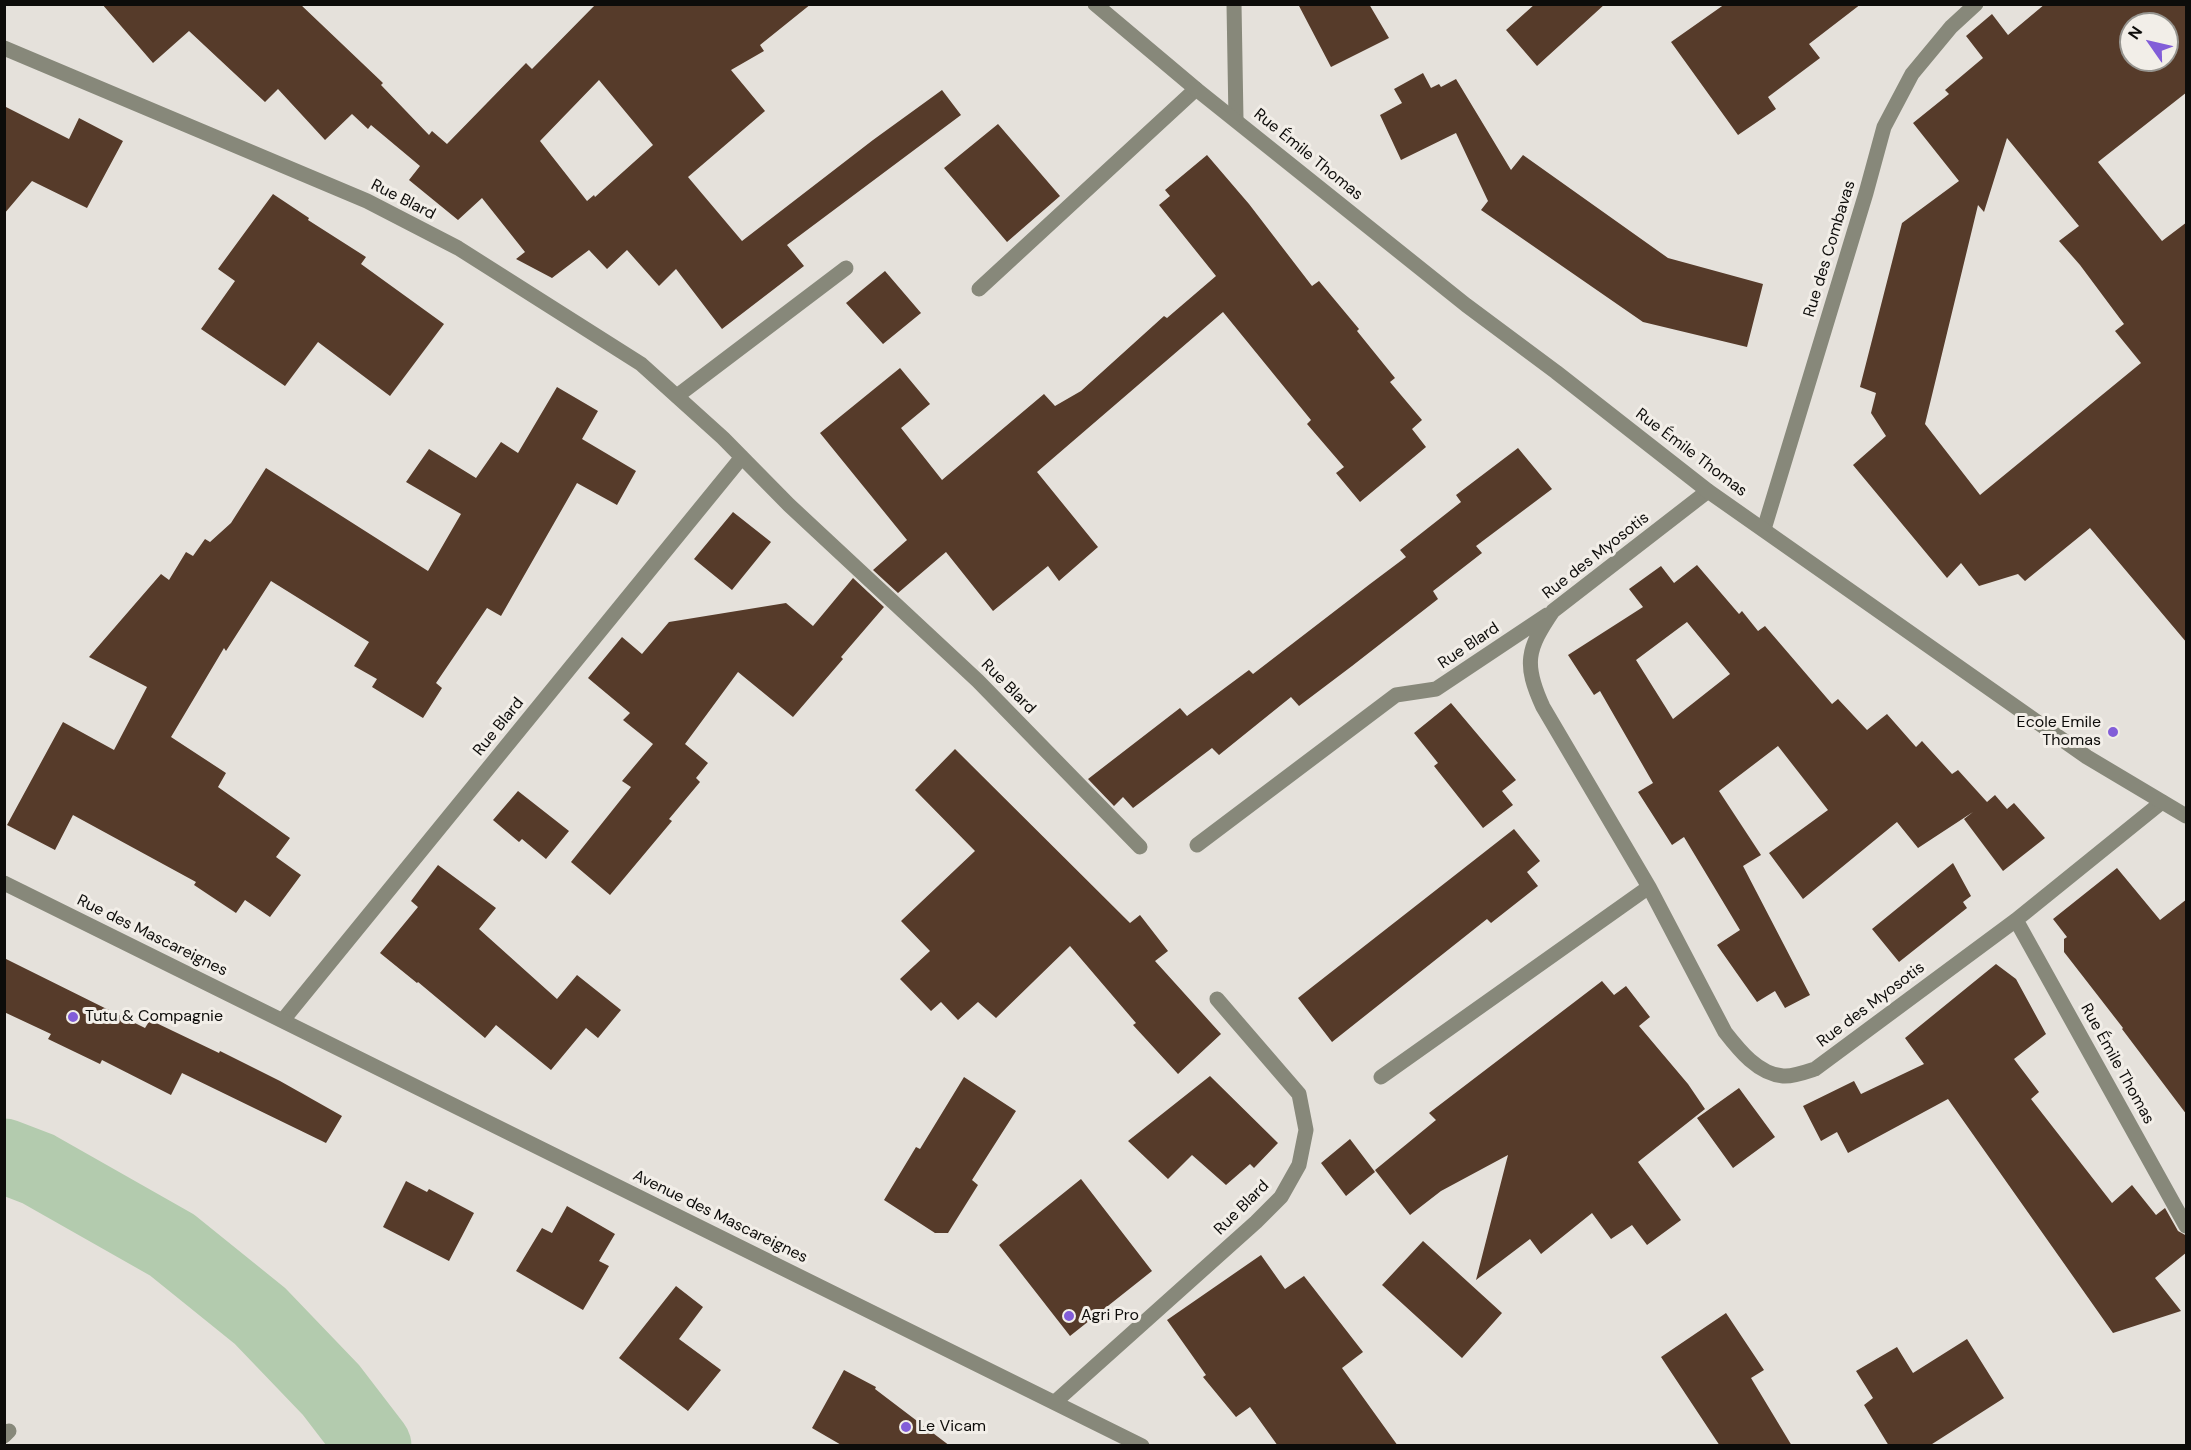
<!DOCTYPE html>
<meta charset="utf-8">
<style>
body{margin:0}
#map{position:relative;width:2191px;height:1450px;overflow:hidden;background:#e5e1db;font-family:"DM Sans",sans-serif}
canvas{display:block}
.frame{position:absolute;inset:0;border:6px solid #0d0c0a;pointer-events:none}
.north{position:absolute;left:2119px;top:12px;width:60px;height:60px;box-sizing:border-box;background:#f2eee8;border:2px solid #96948f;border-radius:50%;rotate:304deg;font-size:16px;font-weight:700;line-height:24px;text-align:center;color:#0d0c0a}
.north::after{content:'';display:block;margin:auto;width:21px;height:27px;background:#825dd8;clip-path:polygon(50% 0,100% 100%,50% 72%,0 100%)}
</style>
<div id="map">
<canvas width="2191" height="1450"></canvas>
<div class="frame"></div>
<div class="north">N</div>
</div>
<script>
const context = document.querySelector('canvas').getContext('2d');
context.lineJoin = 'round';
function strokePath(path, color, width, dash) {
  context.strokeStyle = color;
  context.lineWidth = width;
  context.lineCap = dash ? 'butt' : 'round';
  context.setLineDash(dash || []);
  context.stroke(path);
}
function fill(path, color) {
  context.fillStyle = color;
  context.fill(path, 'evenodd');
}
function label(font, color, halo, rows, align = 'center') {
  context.font = font + ' "DM Sans",sans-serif';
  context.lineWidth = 6;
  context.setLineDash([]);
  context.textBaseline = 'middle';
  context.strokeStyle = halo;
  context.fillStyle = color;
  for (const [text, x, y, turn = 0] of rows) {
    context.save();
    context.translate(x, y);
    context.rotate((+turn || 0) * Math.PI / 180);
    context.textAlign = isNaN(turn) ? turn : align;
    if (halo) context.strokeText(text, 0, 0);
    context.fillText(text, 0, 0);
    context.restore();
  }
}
const river = new Path2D(`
 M 4,1156 L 38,1169 L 172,1245 L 260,1316 L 331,1390 L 374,1446`);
const building = new Path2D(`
 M 102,4 L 300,4 L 383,83 L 381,85 L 429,135 L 432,131 L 447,144 L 526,63 L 532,69 L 596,4 L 811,4 L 760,45 L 764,51 L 731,70 L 765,111 L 688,177 L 742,241 L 873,140 L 942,90 L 961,115 L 787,245 L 804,266 L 722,329 L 676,269 L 659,286 L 627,250 L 607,269 L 589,250 L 552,278 L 516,259 L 525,252 L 482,198 L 458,220 L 409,180 L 420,166 L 371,125 L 368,129 L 352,114 L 325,140 L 278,89 L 265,102 L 189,31 L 153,63 ZM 599,80 L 653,145 L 595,197 L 594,195 L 587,201 L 540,141 Z
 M 1298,4 L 1369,4 L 1389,38 L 1331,67 Z
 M 1535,4 L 1605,4 L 1537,66 L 1506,30 Z
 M 1725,4 L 1861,4 L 1809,44 L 1820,58 L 1768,97 L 1776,109 L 1738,135 L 1671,42 Z
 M 2045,4 L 2187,4 L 2187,92 L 2098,162 L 2162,241 L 2187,222 L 2187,643 L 2090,528 L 2025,581 L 2018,574 L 1979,586 L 1961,563 L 1947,578 L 1853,465 L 1886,436 L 1871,413 L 1876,393 L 1860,387 L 1902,223 L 1959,181 L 1913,123 L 1949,94 L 1945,90 L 1983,58 L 1966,36 L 1992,14 L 2008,35 ZM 2131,24 L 2167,24 L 2167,60 L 2131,60 ZM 2007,138 L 2079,226 L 2059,241 L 2080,265 L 2124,324 L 2115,331 L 2141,363 L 1980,495 L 1925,424 L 1978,205 L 1984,212 Z
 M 1423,73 L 1431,88 L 1439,84 L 1441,87 L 1456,79 L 1511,170 L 1523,155 L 1668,258 L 1763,284 L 1747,347 L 1643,322 L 1481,210 L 1488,201 L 1456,133 L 1401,160 L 1380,115 L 1402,103 L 1394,89 Z
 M 4,106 L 69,139 L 79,118 L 123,141 L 87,208 L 32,181 L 4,214 Z
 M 998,124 L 1060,196 L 1007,242 L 944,168 Z
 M 1207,155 L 1249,204 L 1312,286 L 1319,281 L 1359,329 L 1357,331 L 1395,378 L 1390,382 L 1422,420 L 1412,429 L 1426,447 L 1360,502 L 1336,473 L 1344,467 L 1307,424 L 1311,420 L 1223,312 L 1037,472 L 1098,547 L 1059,581 L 1048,566 L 993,611 L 946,552 L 898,593 L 873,570 L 907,540 L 820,433 L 900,368 L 930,404 L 901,428 L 942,480 L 1044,394 L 1055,406 L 1081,391 L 1164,316 L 1167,318 L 1216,276 L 1159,205 L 1170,196 L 1165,190 Z
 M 273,194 L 309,218 L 308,220 L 366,257 L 361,264 L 444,324 L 390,396 L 318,342 L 285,386 L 201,329 L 235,281 L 218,269 Z
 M 885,271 L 921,313 L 883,344 L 846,303 Z
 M 557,387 L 598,411 L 582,439 L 636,471 L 617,505 L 577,483 L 501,616 L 487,608 L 436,683 L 442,688 L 423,718 L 372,687 L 377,679 L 354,666 L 369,642 L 271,581 L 226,651 L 224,648 L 171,737 L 226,773 L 218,787 L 290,838 L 276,857 L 301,875 L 270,917 L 245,900 L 236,913 L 194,885 L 196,882 L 73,815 L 55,850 L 7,825 L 63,722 L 114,750 L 147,687 L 89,657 L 161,574 L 169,580 L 186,552 L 193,556 L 205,539 L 210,542 L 231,523 L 266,468 L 428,571 L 461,514 L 406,482 L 429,449 L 476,478 L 501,442 L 518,453 Z
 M 1518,448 L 1552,489 L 1476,546 L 1482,553 L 1433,591 L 1438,599 L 1352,666 L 1299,706 L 1291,697 L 1219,755 L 1212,748 L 1133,808 L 1123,797 L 1114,806 L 1088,779 L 1180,708 L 1187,716 L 1249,670 L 1253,674 L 1370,584 L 1406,557 L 1400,550 L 1461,502 L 1456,495 Z
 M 733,512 L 771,542 L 732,590 L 694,559 Z
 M 1697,565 L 1739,614 L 1742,611 L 1758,631 L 1765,626 L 1832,704 L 1838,699 L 1867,730 L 1887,714 L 1916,747 L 1922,741 L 1952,774 L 1958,770 L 1987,802 L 1995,795 L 2007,809 L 2014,803 L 2045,838 L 2003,871 L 1964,819 L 1973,812 L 1918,848 L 1897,822 L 1803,899 L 1769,853 L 1828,810 L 1778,746 L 1719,791 L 1761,855 L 1743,866 L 1810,995 L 1785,1008 L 1775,991 L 1757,1002 L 1717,945 L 1740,930 L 1684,837 L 1672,845 L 1638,792 L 1653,783 L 1600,691 L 1594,695 L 1568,655 L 1643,607 L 1629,589 L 1661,566 L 1674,583 ZM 1687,622 L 1730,674 L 1673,719 L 1636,660 Z
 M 853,578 L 884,607 L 841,657 L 843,659 L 793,717 L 738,672 L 685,744 L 708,763 L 696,778 L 700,782 L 669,819 L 672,821 L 610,895 L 571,862 L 631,787 L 622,781 L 653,744 L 623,720 L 630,713 L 588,678 L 622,637 L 642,654 L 669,622 L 786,603 L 813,626 Z
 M 1451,703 L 1516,780 L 1502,791 L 1513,805 L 1483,828 L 1434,766 L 1438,763 L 1414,733 Z
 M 955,749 L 1130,923 L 1140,915 L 1168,951 L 1155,961 L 1221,1034 L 1178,1074 L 1133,1025 L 1136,1023 L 1070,946 L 996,1018 L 978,1002 L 958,1020 L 941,1002 L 931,1011 L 900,979 L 930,951 L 901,921 L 975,851 L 915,790 Z
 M 518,791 L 569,831 L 546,859 L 522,839 L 519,842 L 493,820 Z
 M 1514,829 L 1540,861 L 1527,872 L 1538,886 L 1491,923 L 1487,919 L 1332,1042 L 1298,998 Z
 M 1953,863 L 1971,896 L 1963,902 L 1967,908 L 1899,962 L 1872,929 Z
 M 438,865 L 496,908 L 479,929 L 557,999 L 577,975 L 621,1010 L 598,1038 L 586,1028 L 551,1070 L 496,1025 L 485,1038 L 418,982 L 417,983 L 380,953 L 418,907 L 411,901 Z
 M 2117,868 L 2160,920 L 2187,899 L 2187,1115 L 2122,1029 L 2123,1028 L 2064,952 L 2064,939 L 2067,937 L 2053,919 Z
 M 4,958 L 145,1028 L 150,1020 L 219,1053 L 220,1051 L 280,1081 L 342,1116 L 326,1143 L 182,1073 L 171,1095 L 102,1060 L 100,1064 L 48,1039 L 51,1034 L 4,1012 Z
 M 1996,964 L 2016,979 L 2046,1034 L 2014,1059 L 2039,1092 L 2031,1099 L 2112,1203 L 2132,1185 L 2156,1215 L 2165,1208 L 2178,1231 L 2187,1236 L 2187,1252 L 2155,1278 L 2181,1311 L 2113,1333 L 1948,1099 L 1848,1153 L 1837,1132 L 1821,1141 L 1803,1106 L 1854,1081 L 1861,1094 L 1924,1064 L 1905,1038 Z
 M 1602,981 L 1614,995 L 1626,986 L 1650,1017 L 1639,1026 L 1688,1084 L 1705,1109 L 1638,1162 L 1681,1220 L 1647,1245 L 1632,1225 L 1611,1239 L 1592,1213 L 1541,1254 L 1530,1239 L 1476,1280 L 1508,1155 L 1441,1191 L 1410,1215 L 1375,1170 L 1436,1120 L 1429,1113 Z
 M 1210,1076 L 1278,1143 L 1254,1168 L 1250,1164 L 1226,1185 L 1192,1155 L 1168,1179 L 1128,1141 Z
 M 964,1077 L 1016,1111 L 972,1180 L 978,1185 L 948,1233 L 935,1233 L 884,1200 L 916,1147 L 920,1149 Z
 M 1739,1088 L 1775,1137 L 1733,1168 L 1697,1118 Z
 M 1350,1139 L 1375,1172 L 1346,1196 L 1321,1163 Z
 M 1081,1179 L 1152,1271 L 1070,1336 L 999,1245 Z
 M 406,1181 L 427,1192 L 429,1189 L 474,1213 L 449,1261 L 383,1227 Z
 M 567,1206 L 615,1234 L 599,1261 L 609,1266 L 583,1310 L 516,1271 L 542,1228 L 552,1233 Z
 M 1423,1241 L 1502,1313 L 1462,1358 L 1382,1285 Z
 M 1261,1255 L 1285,1289 L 1304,1276 L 1363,1352 L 1342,1368 L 1398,1446 L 1278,1446 L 1250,1407 L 1236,1417 L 1203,1377 L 1206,1375 L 1167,1320 Z
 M 676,1286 L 703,1307 L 679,1339 L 721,1370 L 688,1411 L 619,1358 Z
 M 1726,1313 L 1764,1370 L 1751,1378 L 1792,1446 L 1720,1446 L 1661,1357 Z
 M 1967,1339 L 2004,1398 L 1929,1446 L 1889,1446 L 1864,1405 L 1873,1398 L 1856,1371 L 1897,1347 L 1913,1373 Z
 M 844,1370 L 876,1387 L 875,1389 L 950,1446 L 843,1446 L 812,1428 Z`);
const service = new Path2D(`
 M 979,289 L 1196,89
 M 677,396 L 846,268`);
const minor = new Path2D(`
 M 1234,4 L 1236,120
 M 4,48 L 367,201 L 458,248 L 641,364 L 723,438 L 789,505 L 978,681 L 1140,847
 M 1708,491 L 1553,611 C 1527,649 1523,664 1543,707 L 1649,887 L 1725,1032 C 1739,1050 1758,1074 1783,1076 C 1792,1077 1806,1072 1815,1069 L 2016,920 L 2162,802
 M 1764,529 L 1866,193 L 1884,127 L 1912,74 L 1951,27 L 1976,4
 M 1197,845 L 1396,695 L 1436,689 L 1547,615
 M 2016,920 L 2186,1226
 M 283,1020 L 742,457
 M 1381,1077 L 1649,887
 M 1055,1402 L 1256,1222 L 1281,1197 L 1299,1165 L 1306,1130 L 1299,1094 L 1217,999
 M 4,1436 L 9,1431`);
const tertiary = new Path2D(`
 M 1095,4 L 1196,89 L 1466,305 L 1556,372 L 1708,491 L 2087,757 L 2186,816
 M 4,883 L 1142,1446`);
const markers = [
 [2113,732,6,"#825dd8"],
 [73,1017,6,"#825dd8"],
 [1069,1316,6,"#825dd8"],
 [906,1427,6,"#825dd8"]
];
const streetNames = [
 ["Rue Émile Thomas",1308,155,39],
 ["Rue Blard",403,200,27],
 ["Rue des Combavas",1830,249,-73],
 ["Rue Émile Thomas",1691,453,37],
 ["Rue des Myosotis",1596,556,-38],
 ["Rue Blard",1469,646,-34],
 ["Rue Blard",1008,687,45],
 ["Rue Blard",499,727,-51],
 ["Rue des Mascareignes",152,936,26],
 ["Rue des Myosotis",1871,1005,-37],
 ["Rue Émile Thomas",2117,1064,61],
 ["Rue Blard",1242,1208,-45],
 ["Avenue des Mascareignes",720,1217,26]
];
const poiNames = [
 ["Ecole Emile",2101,723,"right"],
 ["Thomas",2101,741,"right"],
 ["Tutu & Compagnie",85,1017],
 ["Agri Pro",1081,1316],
 ["Le Vicam",918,1427]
];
strokePath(river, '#b3cbae', 75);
fill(building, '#563b2a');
strokePath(service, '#87887a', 15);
strokePath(minor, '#87887a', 15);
strokePath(tertiary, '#87887a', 15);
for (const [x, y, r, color] of markers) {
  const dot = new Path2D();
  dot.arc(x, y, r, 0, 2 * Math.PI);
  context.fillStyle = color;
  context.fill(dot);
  strokePath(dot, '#f2eee8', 2);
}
label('16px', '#0d0c0a', '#f2eee8', streetNames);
label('16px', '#0d0c0a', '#f2eee8', poiNames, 'left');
</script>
